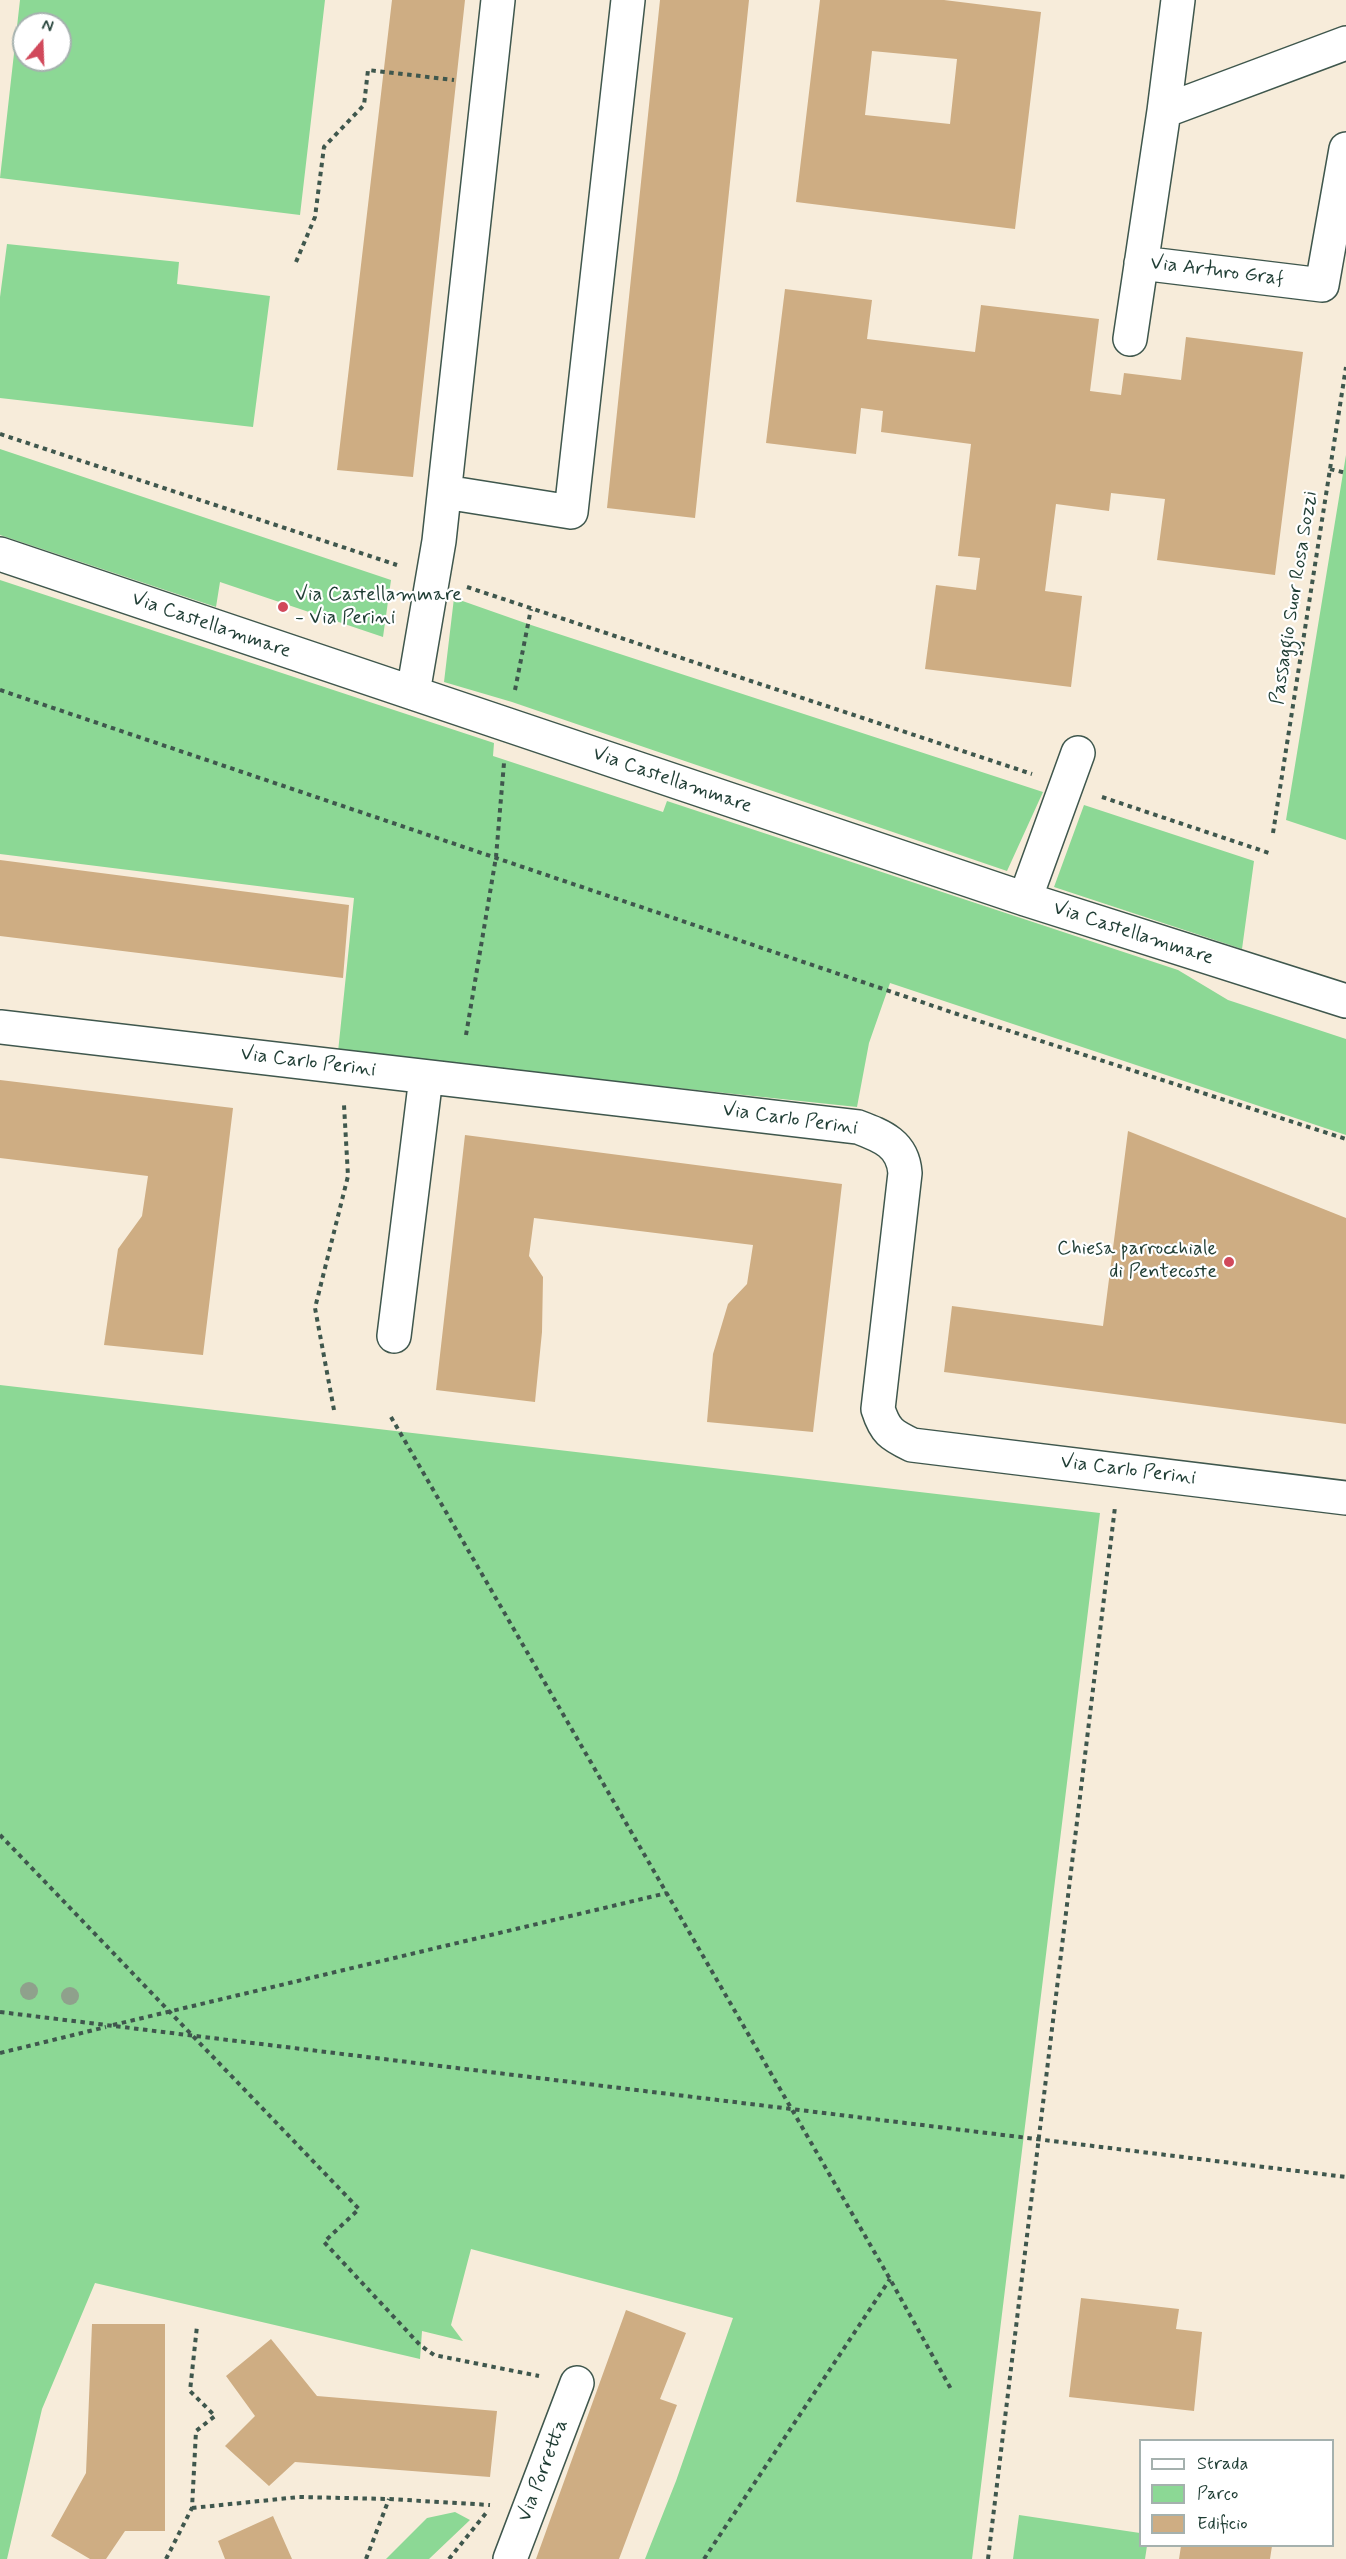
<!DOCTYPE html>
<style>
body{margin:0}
#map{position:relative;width:1346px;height:2559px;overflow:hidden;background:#f7ecda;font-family:Mynerve,sans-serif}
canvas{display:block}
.legend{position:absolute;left:1139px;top:2439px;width:195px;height:108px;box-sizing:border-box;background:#fff;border:2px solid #a5b1ae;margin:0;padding:8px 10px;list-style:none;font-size:18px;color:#1f3d34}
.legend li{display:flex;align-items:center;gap:12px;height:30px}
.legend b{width:30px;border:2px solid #a5b1ae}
.north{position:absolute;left:12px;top:12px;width:60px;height:60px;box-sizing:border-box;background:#fff;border:2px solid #a5b1ae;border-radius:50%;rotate:19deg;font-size:16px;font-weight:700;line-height:24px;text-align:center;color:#1f3d34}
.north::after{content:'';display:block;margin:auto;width:21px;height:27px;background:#d1495b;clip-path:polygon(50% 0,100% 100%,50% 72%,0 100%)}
</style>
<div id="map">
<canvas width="1346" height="2559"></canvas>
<ul class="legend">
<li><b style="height:8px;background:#fff"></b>Strada</li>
<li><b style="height:16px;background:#8cd895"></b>Parco</li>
<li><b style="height:16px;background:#cead83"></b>Edificio</li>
</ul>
<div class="north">N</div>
</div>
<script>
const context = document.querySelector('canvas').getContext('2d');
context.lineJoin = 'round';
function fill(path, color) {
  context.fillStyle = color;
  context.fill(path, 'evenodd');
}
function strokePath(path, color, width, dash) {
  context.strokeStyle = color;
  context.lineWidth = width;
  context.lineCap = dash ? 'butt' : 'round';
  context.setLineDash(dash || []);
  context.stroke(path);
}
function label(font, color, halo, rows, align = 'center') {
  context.font = font + ' Mynerve,sans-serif';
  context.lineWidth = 4.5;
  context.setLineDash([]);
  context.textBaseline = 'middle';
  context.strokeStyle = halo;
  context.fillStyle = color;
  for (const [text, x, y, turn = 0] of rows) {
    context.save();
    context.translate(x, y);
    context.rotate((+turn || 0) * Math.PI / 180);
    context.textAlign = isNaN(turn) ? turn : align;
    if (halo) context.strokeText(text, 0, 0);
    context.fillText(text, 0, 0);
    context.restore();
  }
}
const green = new Path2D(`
 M 20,0 L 325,0 L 300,215 L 0,178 ZM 24,24 L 60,24 L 60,60 L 24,60 Z
 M 7,244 L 179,262 L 177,284 L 270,296 L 253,427 L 0,398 L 0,297 Z
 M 0,449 L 391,580 L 383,637 L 220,582 L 216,607 L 0,535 Z
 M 1346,455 L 1346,840 L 1286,820 Z
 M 0,580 L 494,743 L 493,756 L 663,812 L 667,801 L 1178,970 L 1228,1000 L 1346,1039 L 1346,1135 L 890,983 L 869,1043 L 857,1107 L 338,1052 L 354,898 L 0,854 Z
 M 454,598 L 528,624 L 1043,792 L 1007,871 L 512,702 L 444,682 Z
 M 1084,805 L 1254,861 L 1242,949 L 1054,887 Z
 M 0,1385 L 1100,1513 L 972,2559 L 645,2559 L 676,2481 L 733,2318 L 471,2249 L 451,2325 L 463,2341 L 422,2331 L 420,2359 L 95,2283 L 42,2409 L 7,2559 L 0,2559 Z
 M 455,2512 L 470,2520 L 429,2559 L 386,2559 L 427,2518 Z
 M 1019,2515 L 1140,2533 L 1140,2546 L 1147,2546 L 1145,2559 L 1013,2559 Z`);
const building = new Path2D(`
 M 392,0 L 465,0 L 413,477 L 337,470 Z
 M 660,0 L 749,0 L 695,518 L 607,508 Z
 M 820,0 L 944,0 L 1041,12 L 1015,229 L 796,202 ZM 872,51 L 957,59 L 950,124 L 865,115 Z
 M 785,289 L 872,300 L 867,339 L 975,352 L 981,305 L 1099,319 L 1090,391 L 1121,395 L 1124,373 L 1181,380 L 1186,337 L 1303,352 L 1275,575 L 1157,560 L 1165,499 L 1111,493 L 1109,511 L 1056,504 L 1045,591 L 1082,596 L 1071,687 L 925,669 L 936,585 L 976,590 L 980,558 L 958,556 L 971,444 L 881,432 L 883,411 L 861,408 L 856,454 L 766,443 Z
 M 0,860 L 349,905 L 343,978 L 0,936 Z
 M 0,1080 L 233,1108 L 203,1355 L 104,1345 L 118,1249 L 142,1216 L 148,1176 L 0,1158 Z
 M 1128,1131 L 1346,1218 L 1346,1424 L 944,1372 L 952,1306 L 1103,1326 Z
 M 465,1135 L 842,1184 L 813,1432 L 707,1422 L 713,1354 L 728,1304 L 747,1284 L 753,1245 L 534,1218 L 529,1256 L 543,1277 L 542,1332 L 535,1402 L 436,1390 Z
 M 1081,2298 L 1179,2309 L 1176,2329 L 1202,2332 L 1194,2411 L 1069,2397 Z
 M 626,2310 L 686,2333 L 660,2399 L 677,2405 L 619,2559 L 536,2559 Z
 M 92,2324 L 165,2324 L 165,2531 L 125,2531 L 106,2559 L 90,2559 L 51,2536 L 86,2473 Z
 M 271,2339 L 317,2396 L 497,2411 L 490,2477 L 295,2462 L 269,2486 L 225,2446 L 255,2416 L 226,2376 Z
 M 273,2516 L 292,2559 L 225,2559 L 218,2541 Z
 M 1181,2546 L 1272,2546 L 1270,2559 L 1179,2559 Z`);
const path = new Path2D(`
 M 296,262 L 315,217 L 324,147 L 364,105 L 368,70 L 454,80
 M 0,434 L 397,565
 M 1330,469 L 1346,473
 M 467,587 L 1032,774
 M 0,690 L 957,1014 L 1346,1139
 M 515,690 L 531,609
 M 1102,797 L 1269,853
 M 1273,833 L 1346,367
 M 466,1035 L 496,857 L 504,763
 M 334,1410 L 315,1308 L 348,1176 L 344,1105
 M 391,1417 L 890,2279 L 951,2389
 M 0,1835 L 359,2209 L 324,2242 L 420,2345 L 434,2355 L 539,2376
 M 0,2012 L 1346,2177
 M 113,2025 L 667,1893
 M 0,2053 L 106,2027
 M 192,2508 L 299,2497 L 389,2499 L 490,2505
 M 166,2559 L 192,2508 L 196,2431 L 215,2416 L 190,2391 L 197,2326
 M 366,2559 L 389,2499
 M 449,2559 L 486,2513
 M 704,2559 L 890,2279
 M 988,2559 L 1115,1507`);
const minor = new Path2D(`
 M 1164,111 L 1178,0
 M 1141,263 L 1322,285 L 1346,149
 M 1130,339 L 1164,111 L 1346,43
 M 445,492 L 571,512 L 628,0
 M 0,554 L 1025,899 L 1346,1001
 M 413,693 L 439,541 L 498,0
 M 1025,899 L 1078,753
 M 0,1027 L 858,1127 C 882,1136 903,1144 905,1173 L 878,1409 C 885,1431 891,1435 912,1445 L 1346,1498
 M 394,1336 L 426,1077
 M 510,2559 L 577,2383`);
const trees = [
 [29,1991],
 [70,1996]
];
const markers = [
 [283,607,6,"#d1495b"],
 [1229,1262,6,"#d1495b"]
];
const streetNames = [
 ["Via Arturo Graf",1217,272,7],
 ["Passaggio Suor Rosa Sozzi",1295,598,-81],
 ["Via Castellammare",211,626,19],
 ["Via Castellammare",672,781,19],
 ["Via Castellammare",1133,934,18],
 ["Via Carlo Perini",308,1063,7],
 ["Via Carlo Perini",790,1120,8],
 ["Via Carlo Perini",1128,1471,7],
 ["Via Porretta",544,2471,-69]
];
const poiNames = [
 ["Via Castellammare",295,596],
 ["- Via Perini",295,619],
 ["Chiesa parrocchiale",1217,1250,"right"],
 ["di Pentecoste",1217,1273,"right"]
];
fill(green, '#8cd895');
fill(building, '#cead83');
strokePath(minor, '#3f574d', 36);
strokePath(path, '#3f574d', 4, [4.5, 4.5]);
strokePath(minor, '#fff', 33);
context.fillStyle = '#8fa18c';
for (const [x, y] of trees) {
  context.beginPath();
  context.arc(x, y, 9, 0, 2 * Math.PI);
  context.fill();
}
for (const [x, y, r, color] of markers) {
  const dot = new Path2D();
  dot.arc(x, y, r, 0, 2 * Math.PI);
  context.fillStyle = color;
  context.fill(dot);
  strokePath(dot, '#fff', 2);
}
label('20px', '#1f3d34', '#fff', streetNames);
label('20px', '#1f3d34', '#fff', poiNames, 'left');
</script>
